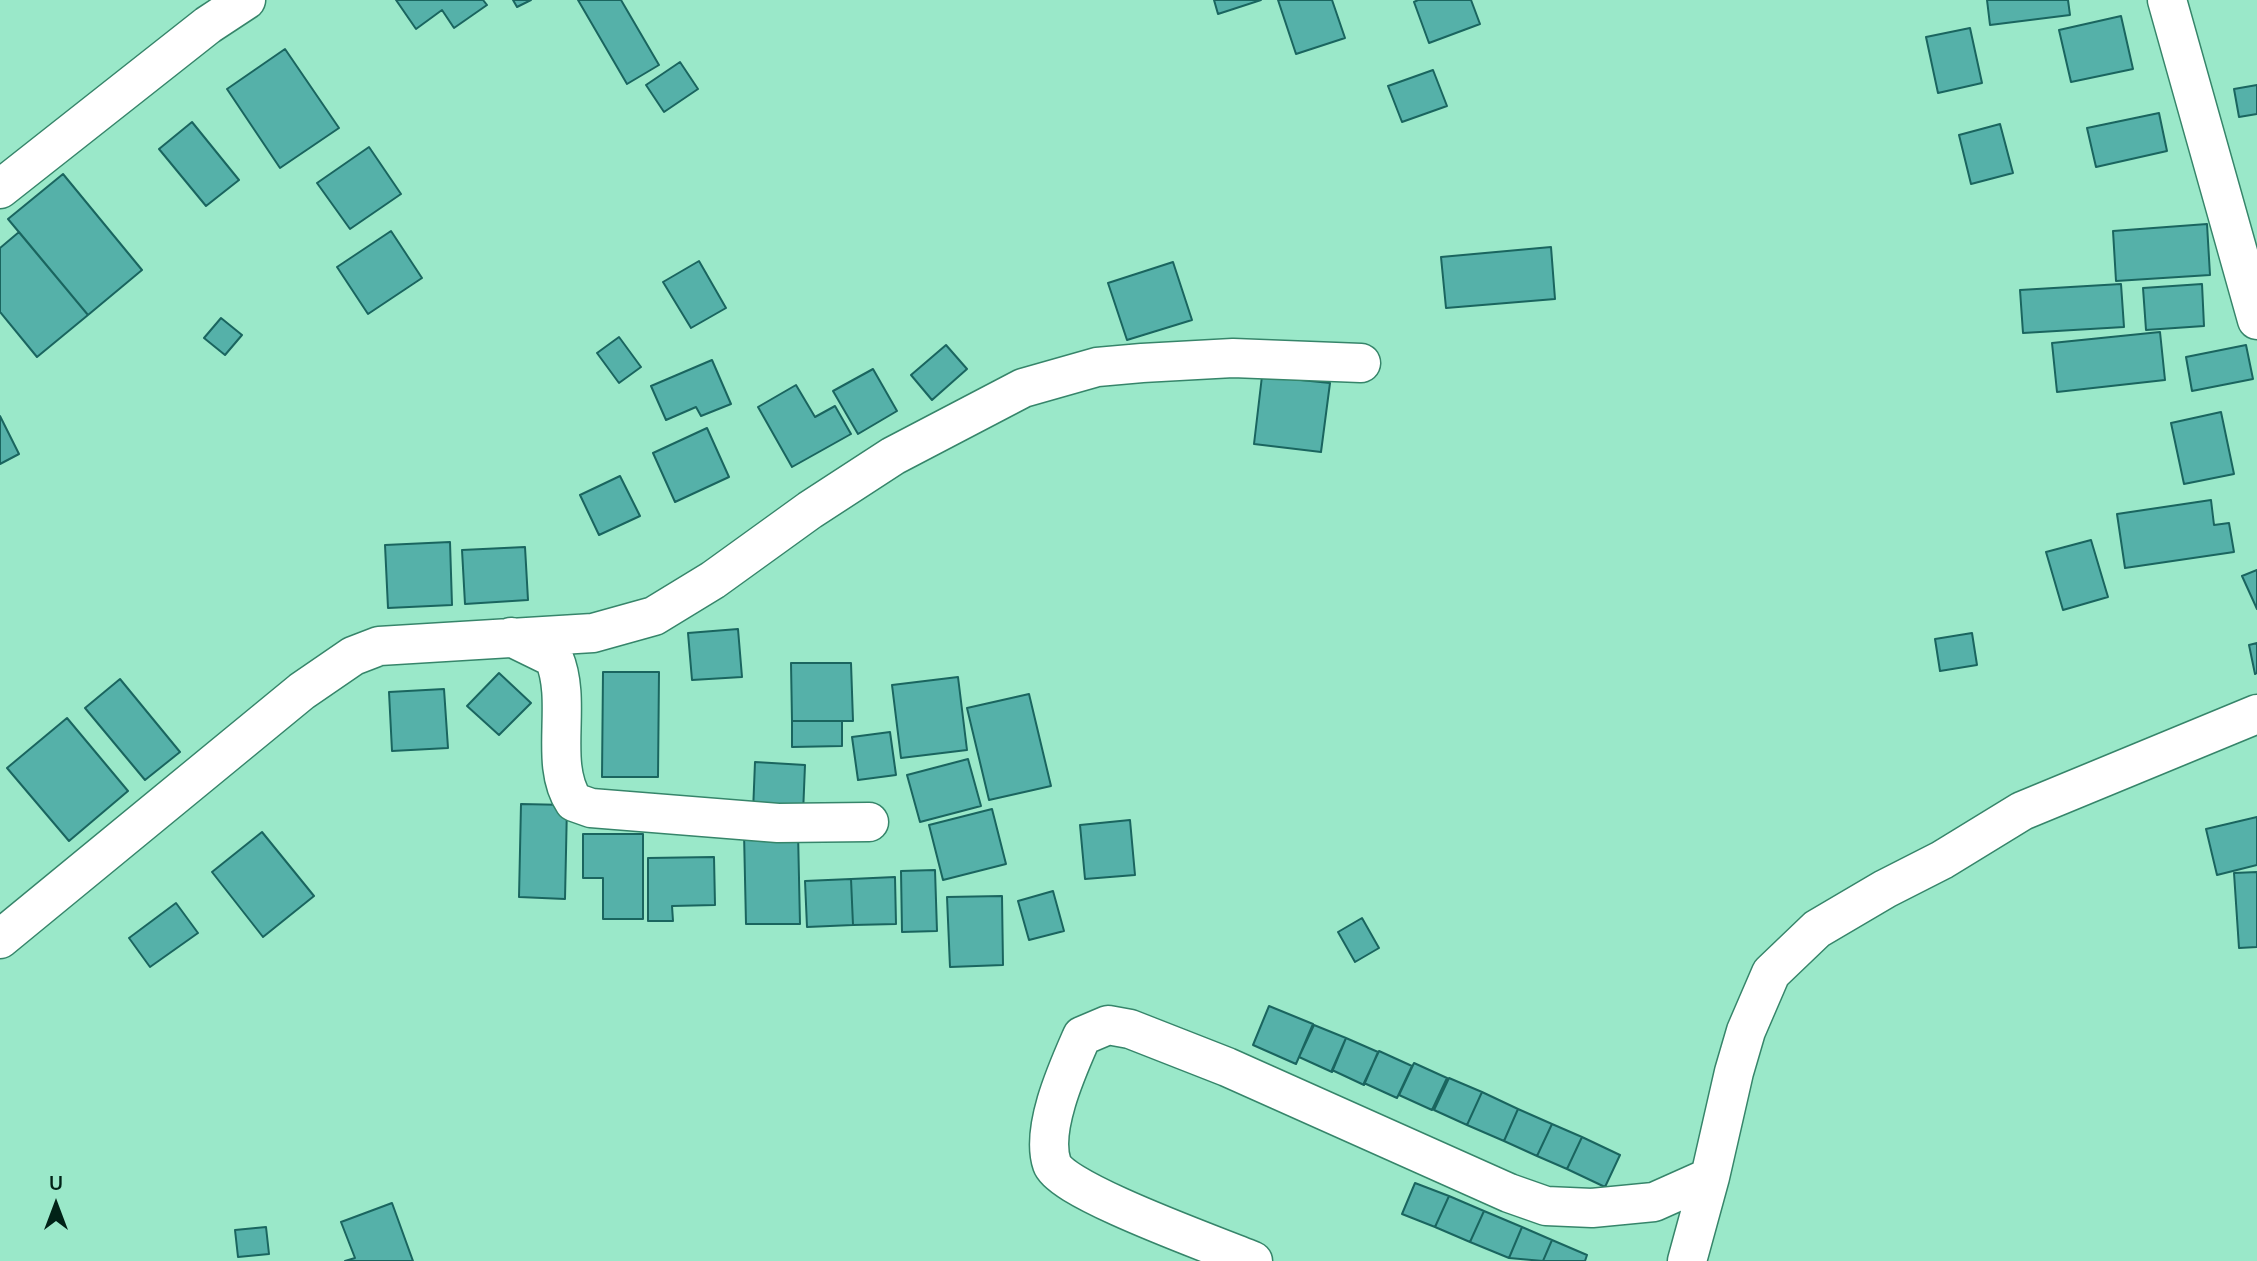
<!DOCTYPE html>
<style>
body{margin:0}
#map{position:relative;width:2257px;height:1261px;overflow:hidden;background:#9ae8c9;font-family:"Nunito Sans",sans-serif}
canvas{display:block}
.north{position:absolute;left:21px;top:1170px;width:70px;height:70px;-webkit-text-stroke:5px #9ae8c9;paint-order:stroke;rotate:0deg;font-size:19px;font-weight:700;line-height:28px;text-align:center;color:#012217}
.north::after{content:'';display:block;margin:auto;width:24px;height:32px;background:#012217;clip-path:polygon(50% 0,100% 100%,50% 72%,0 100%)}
</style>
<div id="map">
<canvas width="2257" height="1261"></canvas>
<div class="north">U</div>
</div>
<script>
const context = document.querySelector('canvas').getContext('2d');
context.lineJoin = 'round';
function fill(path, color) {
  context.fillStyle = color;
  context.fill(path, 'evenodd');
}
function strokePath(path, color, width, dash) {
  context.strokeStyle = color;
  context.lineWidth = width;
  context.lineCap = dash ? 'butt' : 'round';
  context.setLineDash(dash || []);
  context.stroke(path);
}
const building = new Path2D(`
 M 396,0 L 483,0 L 487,5 L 454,28 L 442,10 L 416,29 Z
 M 513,0 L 531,0 L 517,7 Z
 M 578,0 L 621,0 L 659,65 L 627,84 Z
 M 1214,0 L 1261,0 L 1218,14 Z
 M 1278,0 L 1332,0 L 1345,38 L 1296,54 Z
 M 1418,0 L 1471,0 L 1480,24 L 1429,43 L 1414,2 Z
 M 1987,0 L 2068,0 L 2070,15 L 1990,25 Z
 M 2121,16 L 2133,69 L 2071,82 L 2059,30 Z
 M 1970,28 L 1982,83 L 1938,93 L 1926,37 Z
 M 285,49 L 339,128 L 280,168 L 227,89 Z
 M 680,62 L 698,89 L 664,112 L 646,85 Z
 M 1433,70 L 1447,106 L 1402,122 L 1388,86 Z
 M 2257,85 L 2257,114 L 2239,117 L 2234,89 Z
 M 2159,113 L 2167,151 L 2096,167 L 2087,128 Z
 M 192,122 L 239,180 L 206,206 L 159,149 Z
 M 2000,124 L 2013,173 L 1971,184 L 1959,135 Z
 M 369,147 L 401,194 L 350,229 L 317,183 Z
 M 63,174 L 142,270 L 88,315 L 8,219 Z
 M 2207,224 L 2210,275 L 2116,281 L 2113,231 Z
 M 391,231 L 422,278 L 368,314 L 337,267 Z
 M 19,232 L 88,315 L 37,357 L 0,312 L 0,248 Z
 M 1551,247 L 1555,299 L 1446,308 L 1441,257 Z
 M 699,261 L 726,308 L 691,328 L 663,282 Z
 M 1173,262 L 1192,320 L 1127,340 L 1108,283 Z
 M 2121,284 L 2124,327 L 2023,333 L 2020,290 Z
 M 2202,284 L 2204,326 L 2146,330 L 2143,288 Z
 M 221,318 L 242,335 L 225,355 L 204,338 Z
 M 2160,332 L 2165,380 L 2057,392 L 2052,343 Z
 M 619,337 L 641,367 L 619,383 L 597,353 Z
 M 946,345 L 967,369 L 932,400 L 911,375 Z
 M 2246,345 L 2253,379 L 2192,391 L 2186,357 Z
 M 712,360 L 731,404 L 701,416 L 696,407 L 666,420 L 651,386 Z
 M 873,369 L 897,411 L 858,434 L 833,391 Z
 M 1262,376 L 1330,383 L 1321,452 L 1254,444 Z
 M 796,385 L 815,417 L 835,406 L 851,434 L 792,467 L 758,407 Z
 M 2221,412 L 2234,474 L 2184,484 L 2171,423 Z
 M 0,416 L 19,454 L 0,464 Z
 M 707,428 L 729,477 L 675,502 L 653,453 Z
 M 620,476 L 640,516 L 599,535 L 580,495 Z
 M 2211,500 L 2214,525 L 2229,523 L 2234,552 L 2125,568 L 2117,514 Z
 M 2091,540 L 2108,597 L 2063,610 L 2046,552 Z
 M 450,542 L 452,605 L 388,608 L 385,545 Z
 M 525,547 L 528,600 L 465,604 L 462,550 Z
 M 2257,570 L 2257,609 L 2242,576 Z
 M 738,629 L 742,677 L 692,680 L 688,633 Z
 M 1972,633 L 1977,665 L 1940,671 L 1935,639 Z
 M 2257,643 L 2257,673 L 2255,674 L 2249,645 Z
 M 791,663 L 851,663 L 853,721 L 792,721 Z
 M 603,672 L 659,672 L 658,777 L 602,777 Z
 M 499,673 L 531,703 L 499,735 L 467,706 Z
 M 958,677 L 967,750 L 901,758 L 892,685 Z
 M 120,679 L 180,752 L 145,780 L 85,708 Z
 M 444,689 L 448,748 L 392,751 L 389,692 Z
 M 1029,694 L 1051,786 L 989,800 L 967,708 Z
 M 67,718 L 128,791 L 69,841 L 7,768 Z
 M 792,721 L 842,721 L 842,746 L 792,747 Z
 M 890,732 L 896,775 L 858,780 L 852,737 Z
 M 968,759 L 981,806 L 920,822 L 907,775 Z
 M 755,762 L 805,765 L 803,814 L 753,812 Z
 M 521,804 L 567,805 L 565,899 L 519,897 Z
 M 992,809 L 1006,864 L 943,880 L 929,825 Z
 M 2257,817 L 2257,865 L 2217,875 L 2206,829 Z
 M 1130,820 L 1135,875 L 1085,879 L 1080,825 Z
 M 262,832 L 314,896 L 263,937 L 212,872 Z
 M 798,832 L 800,924 L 746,924 L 744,833 Z
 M 583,834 L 643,834 L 643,919 L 603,919 L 603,878 L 583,878 Z
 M 714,857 L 715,905 L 672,906 L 673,921 L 648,921 L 648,858 Z
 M 935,870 L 937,931 L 902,932 L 901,871 Z
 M 2257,872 L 2257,947 L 2239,948 L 2234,873 Z
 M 895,877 L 896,924 L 853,925 L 851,879 Z
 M 851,879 L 853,925 L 807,927 L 805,881 Z
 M 1053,891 L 1064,931 L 1029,940 L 1018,901 Z
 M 1002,896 L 1003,965 L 950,967 L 947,897 Z
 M 176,903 L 198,933 L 150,967 L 129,938 Z
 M 1362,918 L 1379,948 L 1355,962 L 1338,932 Z
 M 1269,1006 L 1313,1024 L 1296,1064 L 1253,1045 Z
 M 1314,1025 L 1346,1038 L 1332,1072 L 1299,1057 Z
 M 1346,1038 L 1378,1052 L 1364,1085 L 1332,1070 Z
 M 1379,1051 L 1412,1066 L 1397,1098 L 1364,1083 Z
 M 1414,1063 L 1447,1078 L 1432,1110 L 1399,1095 Z
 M 1449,1078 L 1482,1092 L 1467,1125 L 1434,1110 Z
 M 1482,1092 L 1518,1109 L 1504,1141 L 1467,1125 Z
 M 1518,1109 L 1552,1124 L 1537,1156 L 1504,1141 Z
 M 1552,1124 L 1582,1137 L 1567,1169 L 1537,1156 Z
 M 1582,1137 L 1620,1155 L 1605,1187 L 1567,1169 Z
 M 1415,1183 L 1449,1196 L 1435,1227 L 1402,1214 Z
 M 1449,1196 L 1484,1211 L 1470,1242 L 1435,1227 Z
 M 392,1203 L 413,1261 L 345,1261 L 355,1258 L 341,1222 Z
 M 1484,1211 L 1522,1227 L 1509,1258 L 1470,1242 Z
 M 266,1227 L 269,1254 L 238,1257 L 235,1230 Z
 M 1522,1227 L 1552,1240 L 1543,1261 L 1509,1258 Z
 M 1552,1240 L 1587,1255 L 1585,1261 L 1543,1261 Z`);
const minor = new Path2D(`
 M 2167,0 L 2257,320
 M 0,189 L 208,25 L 246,0
 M 511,637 L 554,658 C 573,703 548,763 574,802 L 591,808 L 778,823 L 869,822
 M 0,939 L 302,691 L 353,656 L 379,646 L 593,633 L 654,616 L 713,580 L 810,510 L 893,456 L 1023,388 L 1097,367 L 1142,363 L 1233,358 L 1361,363
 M 1253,1261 C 1220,1247 1061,1191 1052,1164 C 1040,1129 1068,1068 1082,1036 L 1108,1025 L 1130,1029 L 1227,1067 L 1509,1193 L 1546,1206 L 1592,1208 L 1654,1202 L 1710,1177
 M 1687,1261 L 1710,1177 L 1734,1072 L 1746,1031 L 1771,973 L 1817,929 L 1885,889 L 1942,860 L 2022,811 L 2257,714`);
fill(building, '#55b1a9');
strokePath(building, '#1a655f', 2);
strokePath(minor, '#36856a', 41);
strokePath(minor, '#fff', 38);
</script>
